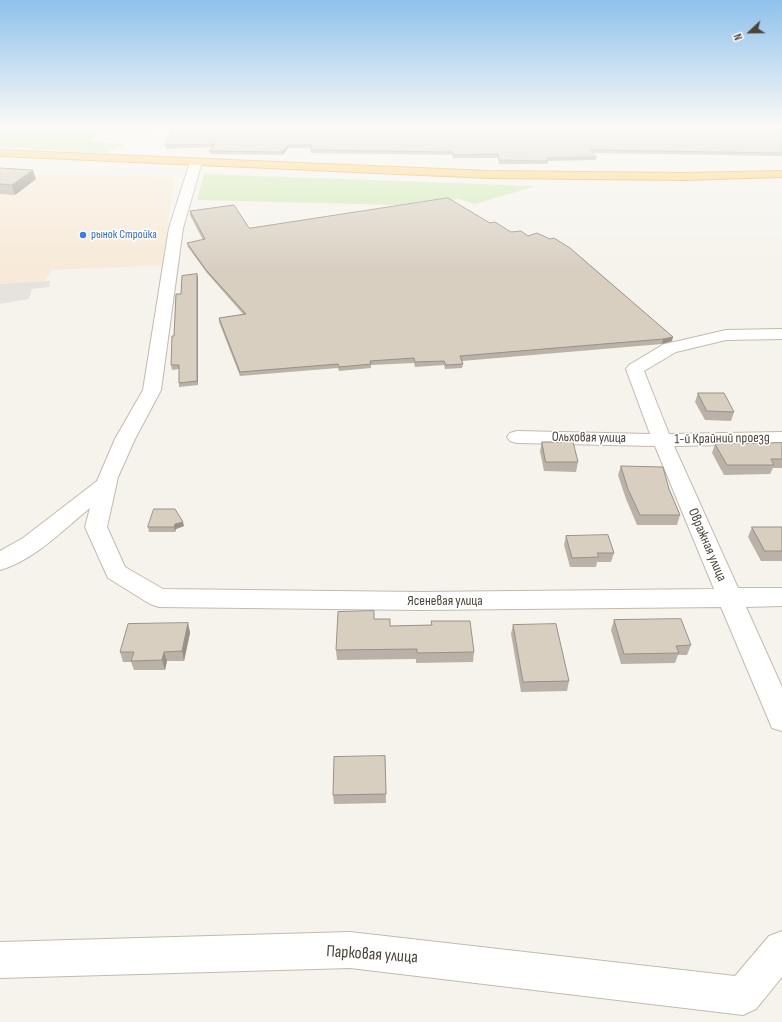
<!DOCTYPE html>
<meta charset="utf-8">
<style>
body{margin:0}
#map{position:relative;width:782px;height:1022px;overflow:hidden;background:#f6f3ec;font-family:"Sofia Sans Condensed",sans-serif}
canvas{display:block}
.north{position:absolute;left:730px;top:12px;width:40px;height:40px;-webkit-text-stroke:3px #fff;paint-order:stroke;rotate:248deg;font-size:11px;font-weight:700;line-height:16px;text-align:center;color:#4b4439}
.north::after{content:'';display:block;margin:auto;width:14px;height:18px;background:#4b4439;clip-path:polygon(50% 0,100% 100%,50% 72%,0 100%)}
</style>
<div id="map">
<canvas width="782" height="1022"></canvas>
<div class="north">N</div>
</div>
<script>
const context = document.querySelector('canvas').getContext('2d');
context.lineJoin = 'round';
function fill(path, color) {
  context.fillStyle = color;
  context.fill(path, 'evenodd');
}
function strokePath(path, color, width, dash) {
  context.strokeStyle = color;
  context.lineWidth = width;
  context.lineCap = dash ? 'butt' : 'round';
  context.setLineDash(dash || []);
  context.stroke(path);
}
function label(font, color, halo, rows, align = 'center') {
  context.font = font + ' "Sofia Sans Condensed",sans-serif';
  context.lineWidth = 3;
  context.setLineDash([]);
  context.textBaseline = 'middle';
  context.strokeStyle = halo;
  context.fillStyle = color;
  for (const [text, x, y, turn = 0] of rows) {
    context.save();
    context.translate(x, y);
    context.rotate((+turn || 0) * Math.PI / 180);
    context.textAlign = isNaN(turn) ? turn : align;
    if (halo) context.strokeText(text, 0, 0);
    context.fillText(text, 0, 0);
    context.restore();
  }
}
const commercial = new Path2D(`
 M 41,174 L 174,177 L 163,265 L 51,270 L 45,281 L 0,284 L 0,177 L 34,178 Z`);
const industrial = new Path2D(`
 M 4,126 L 153,126 L 149,134 L 106,136 L 102,129 Z
 M 50,281 L 49,287 L 32,289 L 29,299 L 0,304 L 0,284 Z`);
const green = new Path2D(`
 M 0,127 L 95,130 L 98,136 L 88,141 L 126,144 L 105,153 L 0,147 Z
 M 204,174 L 536,186 L 475,204 L 459,199 L 395,205 L 197,200 Z`);
const street = new Path2D(`
 M 196,159 L 202,162 L 183,228 L 161,390 L 135,439 L 118,477 L 107,527 L 125,567 L 163,589 L 420,592 L 714,589 L 655,446 L 517,443 L 510,441 L 507,437 L 510,433 L 517,431 L 650,434 L 626,369 L 629,365 L 664,344 L 670,343 L 726,330 L 782,329 L 782,339 L 726,340 L 676,352 L 644,371 L 669,434 L 782,432 L 782,444 L 674,446 L 738,588 L 782,588 L 782,606 L 746,607 L 782,687 L 782,731 L 772,728 L 721,607 L 420,610 L 159,607 L 150,604 L 108,578 L 85,527 L 90,508 C 63,530 33,561 0,570 L 0,551 L 23,538 L 97,481 L 115,439 L 143,390 L 169,228 L 190,162 Z
 M 782,931 L 782,977 L 756,1009 L 743,1015 L 350,968 L 0,978 L 0,942 L 350,932 L 735,976 L 769,936 Z`);
const highway = new Path2D(`
 M 0,150 L 488,171 L 684,173 L 782,171 L 782,177 L 684,180 L 488,178 L 0,156 Z`);
const wall = new Path2D(`
 M 782,126 L 782,156 L 593,153 L 596,157 L 596,160 L 548,161 L 548,164 L 499,164 L 498,158 L 453,158 L 453,155 L 311,153 L 311,148 L 288,148 L 283,155 L 210,154 L 209,151 L 212,147 L 166,149 L 165,145 Z
 M 0,168 L 36,179 L 15,195 L 0,194 Z
 M 190,211 L 249,228 L 672,341 L 662,344 L 462,361 L 463,364 L 462,368 L 445,369 L 444,365 L 415,367 L 414,363 L 371,365 L 371,368 L 339,371 L 338,368 L 240,376 L 219,322 L 219,318 L 243,314 L 207,273 L 188,247 L 187,243 L 203,240 L 190,215 Z
 M 198,278 L 198,385 L 179,387 L 179,369 L 172,370 L 171,365 L 174,336 L 181,294 Z
 M 698,393 L 734,412 L 731,421 L 705,420 L 695,402 Z
 M 542,442 L 578,462 L 576,472 L 544,471 L 540,451 Z
 M 782,443 L 782,468 L 773,468 L 770,474 L 724,475 L 712,453 L 715,444 Z
 M 621,466 L 669,489 L 680,515 L 677,525 L 637,525 L 626,499 L 618,475 Z
 M 184,526 L 176,529 L 175,532 L 149,532 L 148,527 Z
 M 752,527 L 782,527 L 782,561 L 761,561 L 748,537 Z
 M 566,536 L 614,553 L 611,562 L 597,562 L 596,567 L 570,567 L 564,545 Z
 M 374,619 L 390,626 L 431,625 L 431,621 L 474,652 L 473,662 L 416,663 L 416,659 L 337,660 L 336,650 Z
 M 614,620 L 691,645 L 687,655 L 678,655 L 675,663 L 621,664 L 611,630 Z
 M 188,623 L 190,633 L 184,661 L 167,661 L 165,670 L 134,670 L 131,662 L 123,662 L 120,652 Z
 M 513,625 L 569,681 L 567,691 L 521,692 L 511,634 Z
 M 385,756 L 386,803 L 334,804 L 333,795 Z`);
const shadedWall = new Path2D(`
 M 288,145 L 288,148 L 283,155 L 282,152 Z
 M 33,170 L 36,179 L 15,195 L 12,185 Z
 M 197,274 L 198,278 L 198,385 L 197,381 Z
 M 673,337 L 672,341 L 662,344 L 663,339 Z
 M 183,522 L 184,526 L 176,529 L 175,532 L 174,527 L 175,524 Z
 M 188,623 L 190,633 L 184,661 L 182,651 Z
 M 164,652 L 167,661 L 165,670 L 162,660 Z`);
const building = new Path2D(`
 M 174,126 L 782,126 L 782,153 L 591,150 L 596,157 L 547,158 L 548,161 L 499,160 L 498,154 L 453,155 L 453,152 L 311,150 L 311,145 L 288,145 L 282,152 L 209,151 L 215,144 L 165,145 Z
 M 0,168 L 33,170 L 12,185 L 0,184 Z
 M 448,198 L 490,223 L 495,222 L 511,232 L 521,231 L 528,236 L 537,233 L 550,239 L 554,238 L 570,248 L 673,337 L 663,339 L 460,356 L 463,364 L 446,365 L 444,361 L 415,362 L 414,358 L 370,361 L 371,364 L 339,367 L 338,364 L 240,372 L 219,318 L 246,314 L 206,270 L 187,243 L 205,239 L 190,211 L 234,205 L 249,228 Z
 M 197,274 L 197,381 L 179,383 L 179,365 L 171,365 L 172,336 L 174,336 L 176,294 L 181,294 L 182,276 Z
 M 698,393 L 724,393 L 734,412 L 707,411 Z
 M 542,442 L 573,442 L 578,462 L 546,462 Z
 M 782,443 L 782,459 L 771,459 L 774,465 L 727,465 L 715,444 Z
 M 621,466 L 663,467 L 669,489 L 680,515 L 640,515 L 628,489 Z
 M 154,509 L 175,509 L 183,522 L 175,524 L 174,527 L 148,527 Z
 M 752,527 L 782,527 L 782,551 L 765,551 Z
 M 608,535 L 614,553 L 597,553 L 599,557 L 572,558 L 566,536 Z
 M 374,611 L 374,619 L 390,619 L 390,626 L 432,625 L 431,621 L 470,621 L 474,652 L 417,653 L 417,649 L 336,650 L 338,612 Z
 M 681,619 L 691,645 L 676,646 L 679,653 L 624,654 L 614,620 Z
 M 188,623 L 182,651 L 164,652 L 162,660 L 131,661 L 134,652 L 120,652 L 128,624 Z
 M 556,624 L 569,681 L 523,682 L 513,625 Z
 M 385,756 L 386,794 L 333,795 L 334,757 Z`);
const markers = [
 [83,235,4,"#3f7fe0"]
];
const farShopnames = [
 ["рынок Стройка",91,235]
];
const streetNames = [
 ["Ольховая улица",589,438,1],
 ["1-й Крайний проезд",722,439,-1],
 ["Овражная улица",707,545,67],
 ["Ясеневая улица",445,601]
];
const nearStreetnames = [
 ["Парковая улица",372,955,4]
];
fill(commercial, '#f7ead8');
fill(industrial, '#e6e2dd');
fill(green, '#d2eab5');
strokePath(street, '#c2bbae', 2);
strokePath(highway, '#e0a43c', 2);
fill(street, '#fff');
fill(highway, '#ffcf6e');
fill(wall, '#bab2a6');
fill(shadedWall, '#979187');
fill(building, '#d8cfc1');
strokePath(building, '#979187', 1);
const sky = context.createLinearGradient(0, 0, 0, 269);
sky.addColorStop(0, '#8fc1ec');
sky.addColorStop(0.47, '#fbfaf6');
sky.addColorStop(1, '#fbfaf600');
context.fillStyle = sky;
context.fillRect(0, 0, 782, 269);
for (const [x, y, r, color] of markers) {
  const dot = new Path2D();
  dot.arc(x, y, r, 0, 2 * Math.PI);
  context.fillStyle = color;
  context.fill(dot);
  strokePath(dot, '#fff', 1.5);
}
label('12px', '#366cbe', '#fff', farShopnames, 'left');
label('14px', '#4b4439', '#fff', streetNames);
label('17px', '#4b4439', '#fff', nearStreetnames);
</script>
